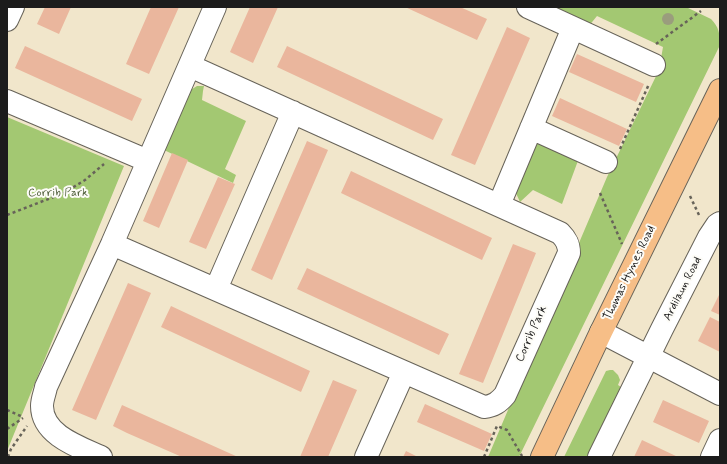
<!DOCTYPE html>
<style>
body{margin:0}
#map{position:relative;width:727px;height:464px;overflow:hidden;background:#f1e6cb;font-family:Mynerve,sans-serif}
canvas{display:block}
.frame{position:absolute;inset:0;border:8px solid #1c1c1c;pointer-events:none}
</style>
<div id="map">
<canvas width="727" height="464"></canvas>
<div class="frame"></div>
</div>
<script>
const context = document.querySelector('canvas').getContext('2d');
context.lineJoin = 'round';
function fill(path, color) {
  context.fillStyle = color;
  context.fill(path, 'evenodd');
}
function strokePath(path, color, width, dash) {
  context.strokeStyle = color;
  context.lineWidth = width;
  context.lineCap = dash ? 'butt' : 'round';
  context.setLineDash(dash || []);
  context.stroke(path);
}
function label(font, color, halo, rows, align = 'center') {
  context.font = font + ' Mynerve,sans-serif';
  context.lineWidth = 4;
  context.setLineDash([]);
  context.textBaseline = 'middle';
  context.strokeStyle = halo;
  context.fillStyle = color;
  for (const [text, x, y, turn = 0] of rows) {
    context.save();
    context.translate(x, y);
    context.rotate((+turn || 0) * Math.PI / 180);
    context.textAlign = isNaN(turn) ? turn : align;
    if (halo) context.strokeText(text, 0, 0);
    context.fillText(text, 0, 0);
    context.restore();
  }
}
const green = new Path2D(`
 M 545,7 L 686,7 L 711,19 C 719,27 720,34 720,45 L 519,457 L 488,457 L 607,177 L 659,70 L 663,47 L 597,16 L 588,27 Z
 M 197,86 L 204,86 L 203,91 L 202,100 L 246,121 L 225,169 L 236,175 L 233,183 L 164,150 L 189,91 Z
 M 7,117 L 124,166 L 7,451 Z
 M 537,140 L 579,158 L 562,204 L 533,190 L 520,202 L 515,191 Z
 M 610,370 L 613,370 L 618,375 L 620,380 L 618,385 L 621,387 L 587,457 L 564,457 L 606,371 Z`);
const building = new Path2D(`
 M 45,7 L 71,7 L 59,34 L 37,24 Z
 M 151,7 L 179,7 L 149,74 L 126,64 Z
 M 250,7 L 278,7 L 253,63 L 230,52 Z
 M 405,7 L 460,7 L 487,19 L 477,40 Z
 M 507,27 L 530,38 L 475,165 L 451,155 Z
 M 25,46 L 142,99 L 132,121 L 15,68 Z
 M 287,46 L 443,119 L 433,140 L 277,67 Z
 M 577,54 L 644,84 L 636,102 L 569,72 Z
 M 560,98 L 627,129 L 619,146 L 552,116 Z
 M 307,141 L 328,150 L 272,280 L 251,270 Z
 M 172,153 L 188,160 L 159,228 L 143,221 Z
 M 351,171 L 492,238 L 482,260 L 341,193 Z
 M 218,177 L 235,184 L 206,249 L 189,242 Z
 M 513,244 L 536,253 L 483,383 L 459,374 Z
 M 307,268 L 449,334 L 439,355 L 297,289 Z
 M 128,283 L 151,293 L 96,420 L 72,410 Z
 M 720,293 L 720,315 L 711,311 Z
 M 171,306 L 310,371 L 301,392 L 161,327 Z
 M 710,317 L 720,322 L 720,352 L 698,341 Z
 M 333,380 L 357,390 L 328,457 L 300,457 Z
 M 663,400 L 709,421 L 699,443 L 653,422 Z
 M 425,404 L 492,434 L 484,451 L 417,422 Z
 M 122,405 L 238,457 L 182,457 L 127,433 L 113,426 Z
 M 642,440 L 678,457 L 634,457 Z
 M 406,451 L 418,457 L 403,457 Z`);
const path = new Path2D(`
 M 656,44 L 701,11
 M 620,149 L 649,84
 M 600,193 L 622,244
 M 690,196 L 699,215
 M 7,215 L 64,193 L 85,180 L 104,164
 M 7,410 L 23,417
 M 7,429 L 23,418
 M 8,457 L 11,449 L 27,426
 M 484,457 L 497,426 L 507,430 L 522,456`);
const minor = new Path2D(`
 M 528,7 L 654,65
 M 7,20 L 13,7
 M 7,101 L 148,161
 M 531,128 L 606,162
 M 499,205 L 573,28
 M 112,244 L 484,407 C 494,406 499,402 505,395 L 569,253 C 569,244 566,239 560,233 L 190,66
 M 216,289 L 293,112
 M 601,332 L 720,394
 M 101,457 C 79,447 42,435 42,406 C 42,399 45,393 46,387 L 112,244 L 215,7
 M 366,457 L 404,372
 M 599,457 L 662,329 L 709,237 L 717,225 L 720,223
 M 712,457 L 720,440`);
const major = new Path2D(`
 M 542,457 L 601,332 L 720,90`);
const trees = [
 [668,19]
];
const parkNames = [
 ["Corrib Park",58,193]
];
const streetNames = [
 ["Thomas Hynes Road",630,273,-64],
 ["Ardilaun Road",683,289,-63],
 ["Corrib Park",532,334,-66]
];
fill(green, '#a3c872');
fill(building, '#eab69d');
strokePath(minor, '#676359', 24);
strokePath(major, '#676359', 24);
strokePath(path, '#676359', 2.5, [3, 3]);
strokePath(minor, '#fff', 22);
strokePath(major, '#f6be87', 22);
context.fillStyle = '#9a9d7d';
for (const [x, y] of trees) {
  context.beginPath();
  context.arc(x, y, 6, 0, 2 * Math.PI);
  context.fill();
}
label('12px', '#52613e', '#fdfcf7', parkNames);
label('12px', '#1c1c1c', '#fdfcf7', streetNames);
</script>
